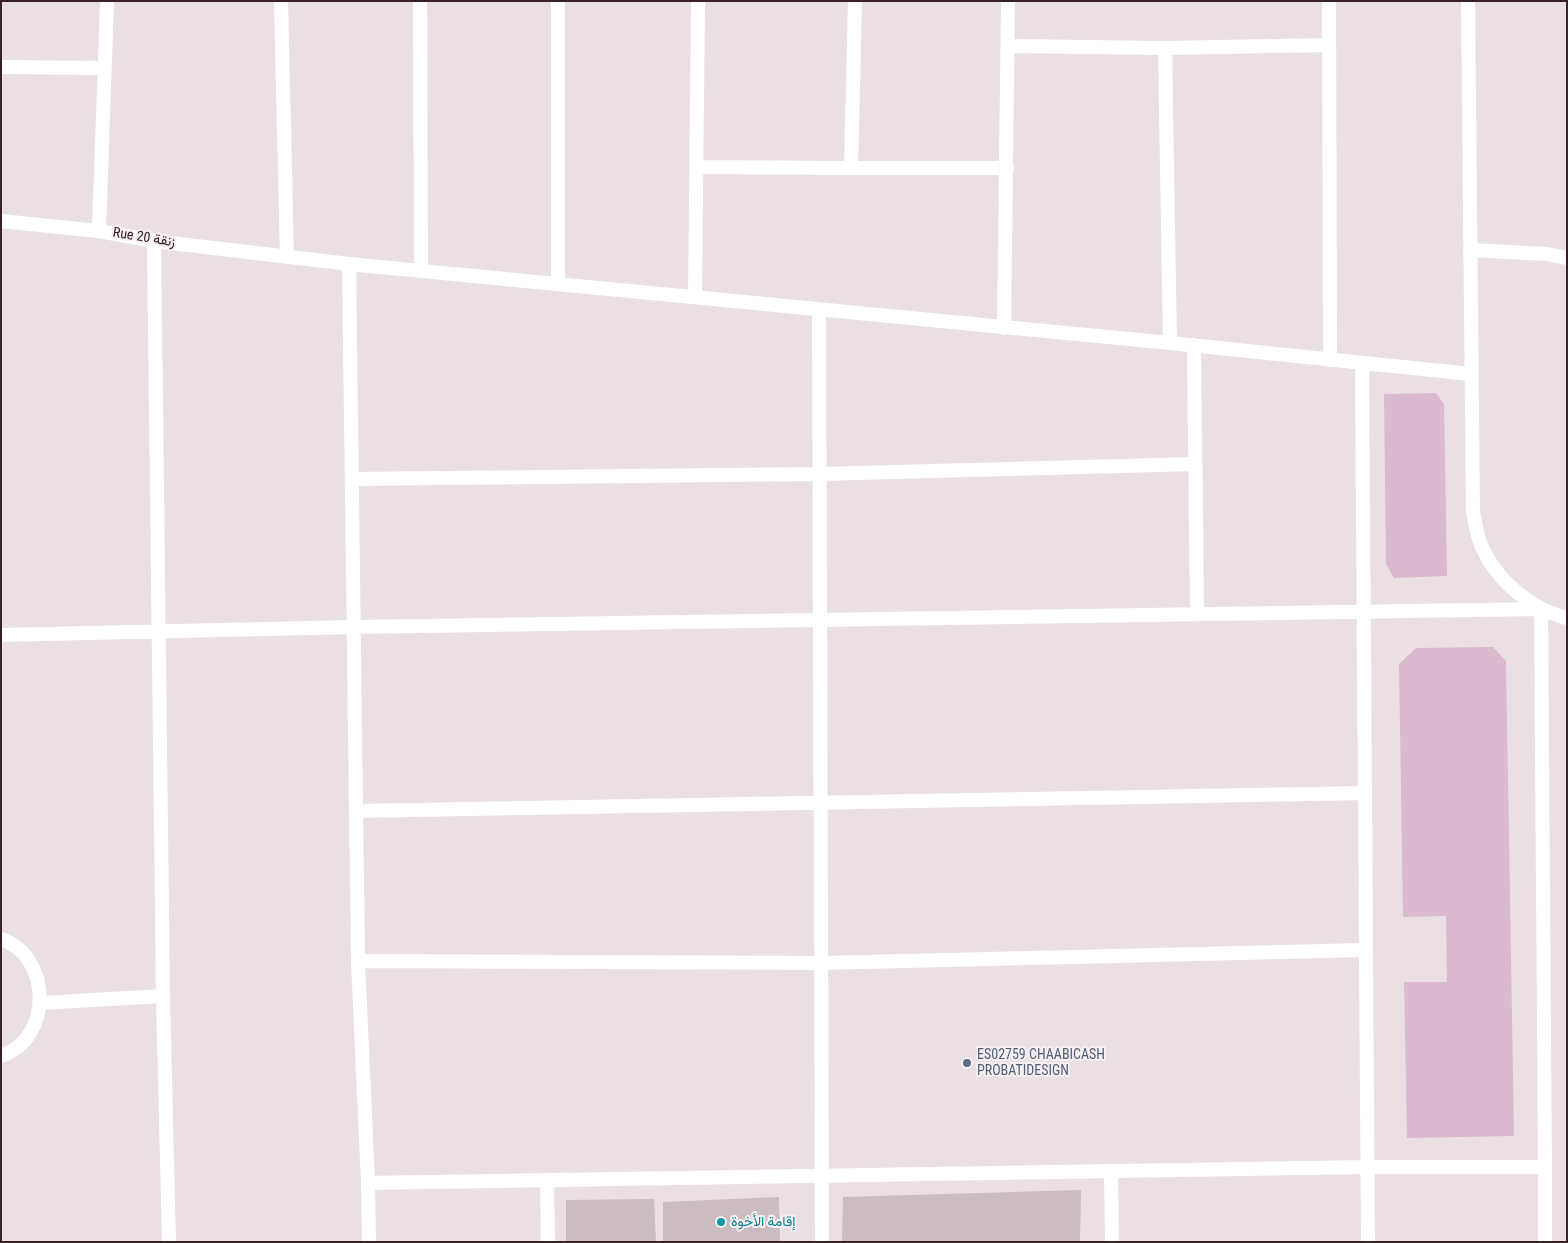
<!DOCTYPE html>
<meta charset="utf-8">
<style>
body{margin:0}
#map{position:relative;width:1568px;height:1243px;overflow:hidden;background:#eae0e3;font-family:"Roboto Condensed",sans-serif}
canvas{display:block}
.frame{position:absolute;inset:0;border:2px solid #3a2125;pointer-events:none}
</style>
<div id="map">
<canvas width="1568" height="1243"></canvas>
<div class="frame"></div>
</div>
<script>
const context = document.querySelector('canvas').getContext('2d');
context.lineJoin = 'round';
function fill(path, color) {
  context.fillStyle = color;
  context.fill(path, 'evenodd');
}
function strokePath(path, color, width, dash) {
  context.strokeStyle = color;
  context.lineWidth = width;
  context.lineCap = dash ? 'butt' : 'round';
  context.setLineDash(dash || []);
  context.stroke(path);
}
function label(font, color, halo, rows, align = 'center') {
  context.font = font + ' "Roboto Condensed",Vazirmatn,sans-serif';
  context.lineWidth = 4;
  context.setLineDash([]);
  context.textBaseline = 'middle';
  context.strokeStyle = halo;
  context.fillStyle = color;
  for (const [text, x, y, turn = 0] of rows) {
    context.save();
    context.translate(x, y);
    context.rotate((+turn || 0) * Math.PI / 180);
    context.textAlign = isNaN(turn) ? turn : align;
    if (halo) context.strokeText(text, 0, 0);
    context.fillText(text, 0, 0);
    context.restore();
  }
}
const green = new Path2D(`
 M 1436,393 L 1444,404 L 1447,576 L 1394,578 L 1386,564 L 1384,394 Z
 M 1493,647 L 1506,661 L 1514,1136 L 1407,1138 L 1404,982 L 1447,982 L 1446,916 L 1403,917 L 1399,664 L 1416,648 Z`);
const building = new Path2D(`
 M 1081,1190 L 1080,1242 L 842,1242 L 843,1197 Z
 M 779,1197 L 780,1242 L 663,1242 L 663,1202 Z
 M 654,1199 L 656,1242 L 566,1242 L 566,1200 Z`);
const minor = new Path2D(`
 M 281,1 L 287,257
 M 420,1 L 421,270
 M 855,1 L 851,168 L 1007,168
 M 1329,1 L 1330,360
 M 1468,1 L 1473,513 C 1475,521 1476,528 1478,536 C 1490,575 1528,609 1567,618
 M 1008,46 L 1165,48 L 1329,45
 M 1165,48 L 1170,343
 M 1,67 L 104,68
 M 697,167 L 851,168
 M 1,221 L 99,231 L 154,241 L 349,264 L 1170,343 L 1471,374
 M 99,231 L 107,1
 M 154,241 L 163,996 L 169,1242
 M 1470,250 L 1547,254 L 1567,258
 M 349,264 L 358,961 L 368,1183 L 369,1242
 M 558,283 L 558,1
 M 695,297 L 698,1
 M 819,310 L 822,1242
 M 1004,328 L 1008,1
 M 1194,345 L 1197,614
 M 1362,363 L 1368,1242
 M 352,479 L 820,474 L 1196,464
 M 1541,609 L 1545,1167 L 1545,1242
 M 1,635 L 354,627 L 1541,609
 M 356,811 L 1365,793
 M 1,939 C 52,956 53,1039 1,1056
 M 358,961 L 821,963 L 1366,950
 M 40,1003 L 163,996
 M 1111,1171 L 1112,1242
 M 547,1181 L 548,1242
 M 368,1183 L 1367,1167 L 1545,1167`);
const markers = [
 [967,1063,5,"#5c6f8a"],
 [721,1222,5,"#0f9aa8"]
];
const streetNames = [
 ["Rue 20 زنقة",144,238,9]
];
const serviceNames = [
 ["ES02759 CHAABICASH",977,1055],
 ["PROBATIDESIGN",977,1071]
];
const cultureNames = [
 ["إقامة الأخوة",731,1222]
];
fill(green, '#dbb9ce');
fill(building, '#cbbcc1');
strokePath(minor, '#fff', 14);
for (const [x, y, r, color] of markers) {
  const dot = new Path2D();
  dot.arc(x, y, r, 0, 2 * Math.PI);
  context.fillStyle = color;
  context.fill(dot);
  strokePath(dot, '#f7f0f3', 2);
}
label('14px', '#3a2125', '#f7f0f3', streetNames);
label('14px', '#4e5e75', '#f7f0f3', serviceNames, 'left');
label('14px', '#0d838f', '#f7f0f3', cultureNames, 'left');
</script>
